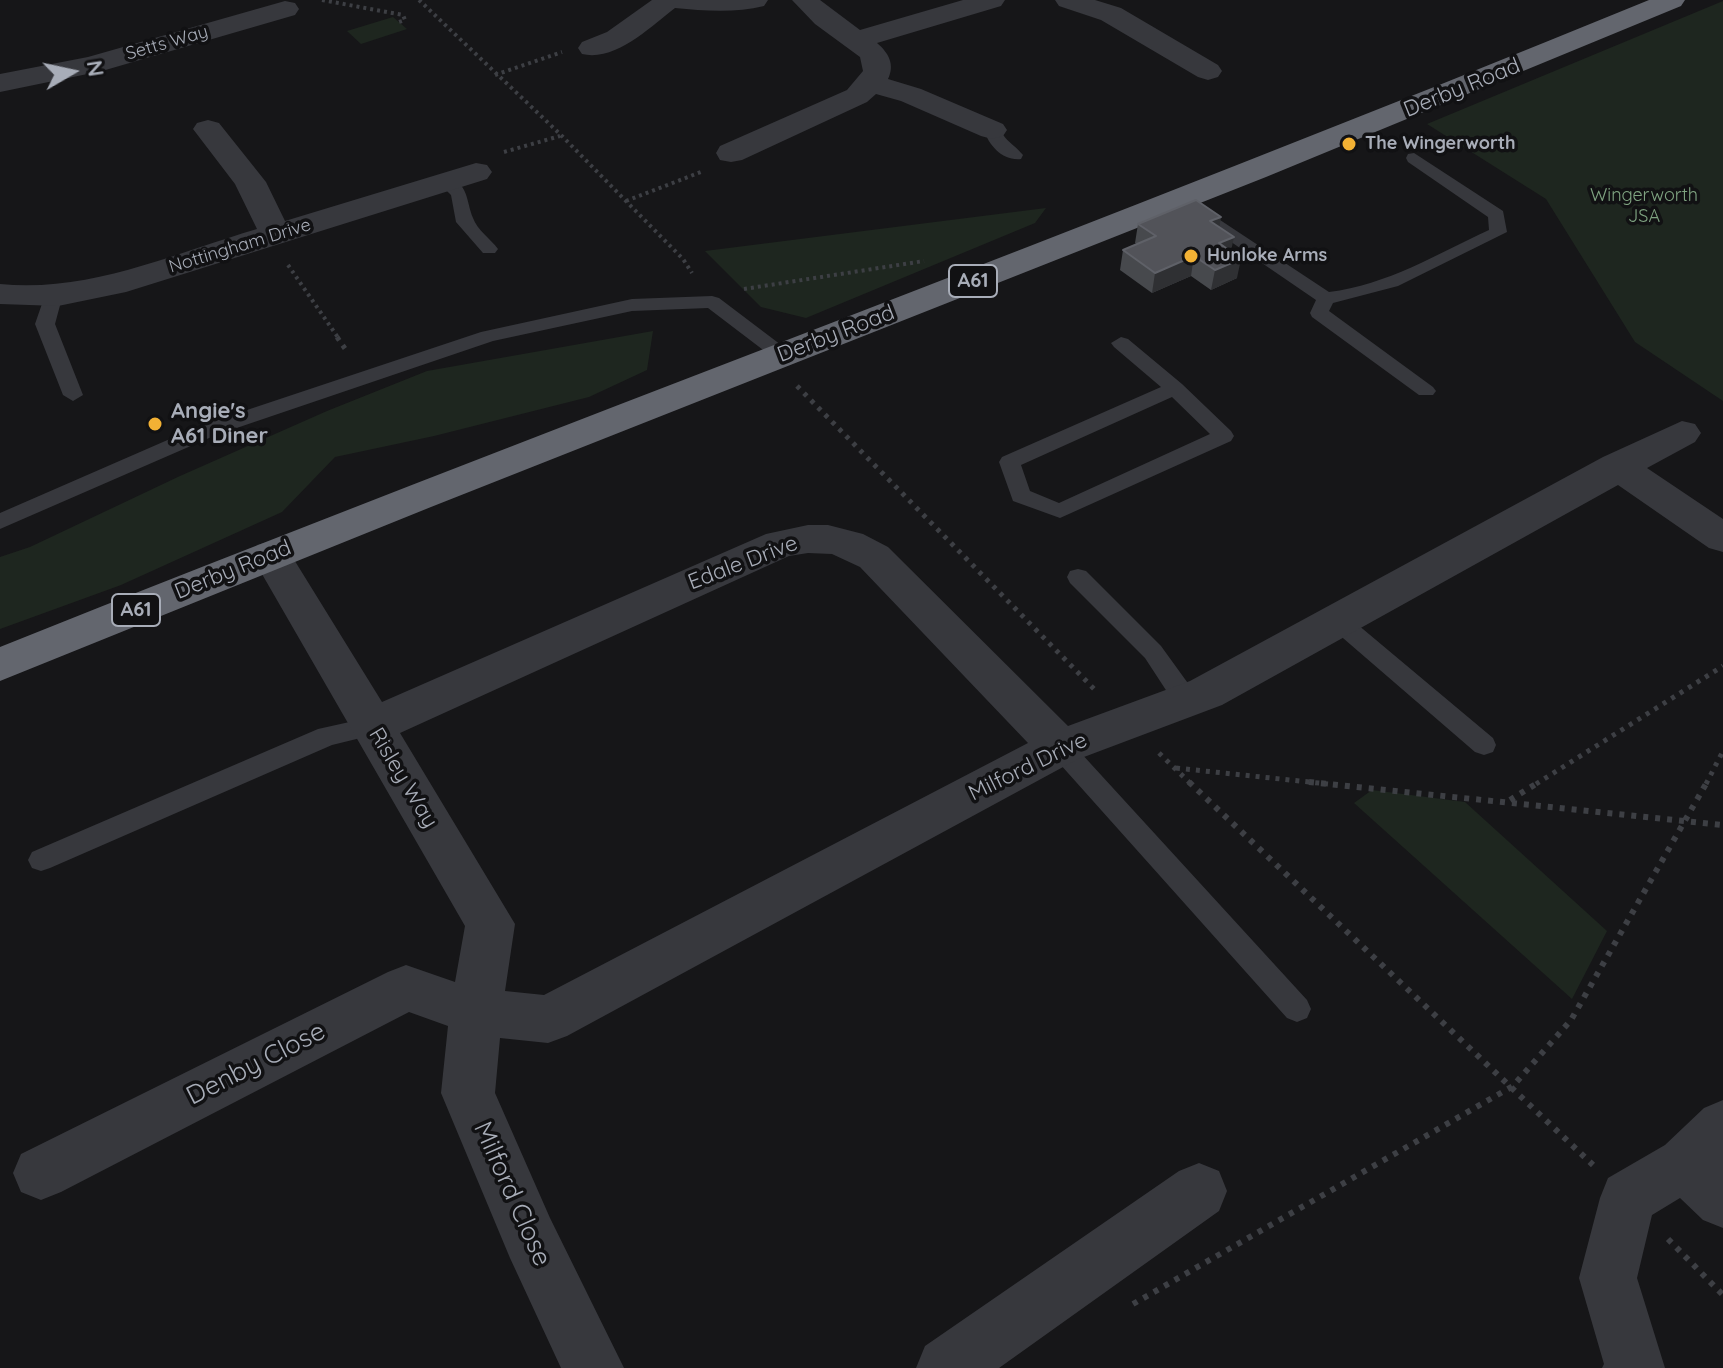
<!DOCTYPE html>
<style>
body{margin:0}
#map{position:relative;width:1723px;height:1368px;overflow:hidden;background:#161618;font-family:Quicksand,sans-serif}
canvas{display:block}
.north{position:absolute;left:32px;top:32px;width:80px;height:80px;-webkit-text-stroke:6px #111113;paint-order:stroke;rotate:81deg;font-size:22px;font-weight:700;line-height:32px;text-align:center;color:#a8adb8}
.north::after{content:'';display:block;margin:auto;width:28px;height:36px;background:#a8adb8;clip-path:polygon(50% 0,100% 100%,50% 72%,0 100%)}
</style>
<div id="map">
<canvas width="1723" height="1368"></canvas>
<div class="north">N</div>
</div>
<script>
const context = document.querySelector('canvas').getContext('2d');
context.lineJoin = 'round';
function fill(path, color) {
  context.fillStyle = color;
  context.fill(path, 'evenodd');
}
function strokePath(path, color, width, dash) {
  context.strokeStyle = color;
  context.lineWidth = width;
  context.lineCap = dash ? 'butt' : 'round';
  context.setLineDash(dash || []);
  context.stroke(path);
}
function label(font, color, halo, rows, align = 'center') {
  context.font = font + ' Quicksand,sans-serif';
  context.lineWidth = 7;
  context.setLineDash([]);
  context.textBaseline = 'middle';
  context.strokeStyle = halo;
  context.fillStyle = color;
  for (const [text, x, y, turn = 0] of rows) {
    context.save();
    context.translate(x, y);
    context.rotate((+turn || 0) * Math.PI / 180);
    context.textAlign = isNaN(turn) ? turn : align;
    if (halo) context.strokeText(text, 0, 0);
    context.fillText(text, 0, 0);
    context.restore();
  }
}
const green = new Path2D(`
 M 1723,1 L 1723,401 L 1635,342 L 1546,199 L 1427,124 Z
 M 393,17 L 407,29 L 361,44 L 347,31 Z
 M 1046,208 L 1035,223 L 806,318 L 761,307 L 705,251 Z
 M 653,331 L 647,370 L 589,397 L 434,436 L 335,457 L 282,512 L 121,585 L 0,629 L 0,557 L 30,547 L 180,476 L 327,411 L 427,371 Z
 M 1372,790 L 1465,802 L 1607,931 L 1572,999 L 1354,803 Z`);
const pathFar2 = new Path2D(`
 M 322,0 L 403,15 L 405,20 L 399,22
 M 419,0 L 561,135 L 683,259 L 692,273
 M 495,75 L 562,52
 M 504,152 L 560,136
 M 626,201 L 701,172
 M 288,265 L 339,339
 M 744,289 L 924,261`);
const pathFar1 = new Path2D(`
 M 337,337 L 348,353
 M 797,386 L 1098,693
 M 1159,753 L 1191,784
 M 1176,768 L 1328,784
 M 1536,784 L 1723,666
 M 1706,784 L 1723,751`);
const path = new Path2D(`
 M 1189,782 L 1593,1165
 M 1309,782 L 1723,825
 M 1510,800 L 1539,782
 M 1668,1239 L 1723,1295
 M 1133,1304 L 1513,1086 L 1571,1020 L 1707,782`);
const lane = new Path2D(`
 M 992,125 L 998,127 C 1008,144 1012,142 1023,155 L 1021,159 C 1003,161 989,146 984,130 Z
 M 1414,153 L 1503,211 L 1507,232 L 1398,286 L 1333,303 L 1329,311 L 1433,387 L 1436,391 L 1433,395 L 1419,395 L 1312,317 L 1310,313 L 1316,300 L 1199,220 L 1202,216 L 1214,216 L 1329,292 C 1387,285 1437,254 1489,230 L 1488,217 L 1408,162 L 1406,158 L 1408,154 Z
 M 447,177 C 469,183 466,201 473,218 C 477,230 491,239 498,249 L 495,253 L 483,253 L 456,222 L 451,195 L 438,182 Z
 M 53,292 L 62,298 L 55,324 L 83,395 L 73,401 L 63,395 L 35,324 L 44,298 Z
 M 712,296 L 719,298 L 789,351 L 792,355 L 789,359 L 775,359 L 708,308 L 632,311 L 493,341 L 216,435 L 0,529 L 0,513 L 202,425 L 481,332 L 632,299 Z
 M 1121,337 L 1128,339 L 1182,384 L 1231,431 L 1234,436 L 1231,441 L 1060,518 L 1013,501 L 999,462 L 1002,457 L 1161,387 L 1114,347 L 1111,343 ZM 1172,397 L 1210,434 L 1059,503 L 1030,491 L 1021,465 Z
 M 1078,569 L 1086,571 L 1161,646 L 1195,693 L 1198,700 L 1195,707 L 1186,709 L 1177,707 L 1145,658 L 1070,583 L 1067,577 L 1070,571 Z
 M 1337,612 L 1345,614 L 1493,738 L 1496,745 L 1493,752 L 1484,755 L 1475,752 L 1329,626 L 1325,620 L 1329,614 Z
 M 372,717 L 381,719 L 384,726 L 381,733 L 332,745 L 50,868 L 41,871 L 32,868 L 28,860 L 32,852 L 318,729 Z
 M 1060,737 L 1069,740 L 1307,1000 L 1311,1009 L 1307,1018 L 1297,1022 L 1287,1018 L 1051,754 L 1048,747 L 1051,740 Z`);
const street = new Path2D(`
 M 652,0 L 768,0 L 764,6 C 736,13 705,11 675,8 C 651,26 616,62 582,54 L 578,48 L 582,42 L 607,32 Z
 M 792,0 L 820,0 L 860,30 L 963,0 L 1005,0 L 1001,6 L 877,43 C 889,53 895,65 888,79 L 921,89 L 1003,124 L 1007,130 L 1003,136 L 992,139 L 981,136 L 901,101 L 876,94 L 867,102 L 742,160 L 731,162 L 720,160 L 716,153 L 720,146 L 847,90 L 863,71 L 860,57 L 815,24 Z
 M 1055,0 L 1095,0 L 1121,8 L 1218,65 L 1222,71 L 1218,77 L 1208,80 L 1198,77 L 1101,20 L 1059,6 Z
 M 285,1 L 295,3 L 299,9 L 295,15 L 102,71 L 0,92 L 0,74 L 88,57 Z
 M 208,120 L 219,123 L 266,182 L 285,221 L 476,163 L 487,165 L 492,172 L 487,179 L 126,292 L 58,306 L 0,304 L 0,284 C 89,293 172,254 257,229 L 235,184 L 193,129 L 197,123 Z
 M 1682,421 L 1695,424 L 1701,433 L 1695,442 L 1647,468 L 1723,519 L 1723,552 L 1709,548 L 1618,485 L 1222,705 L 1076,760 L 567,1036 L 548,1043 L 500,1038 L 495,1093 L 550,1218 L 624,1368 L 561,1368 L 510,1258 L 441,1093 L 448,1026 L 409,1012 L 61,1192 L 41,1200 L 21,1192 L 13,1173 L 21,1154 L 388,972 L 406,965 L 455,982 L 465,926 L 251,555 L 257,545 L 271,541 L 285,545 L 382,702 L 766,534 L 808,525 L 828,525 L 863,534 L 888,547 L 1068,726 L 1190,681 L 1603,457 ZM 808,553 L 832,554 L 860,567 L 1028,743 L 544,995 L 505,991 L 515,924 L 400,733 L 789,556 Z
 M 1723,1100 L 1723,1228 L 1703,1220 L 1680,1198 L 1652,1215 L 1637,1278 L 1665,1368 L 1602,1368 L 1604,1364 L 1579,1278 L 1600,1198 L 1608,1178 L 1665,1145 L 1704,1108 Z
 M 1199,1163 L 1219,1171 L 1227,1191 L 1219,1211 L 999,1368 L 916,1368 L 925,1346 L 1179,1171 Z`);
const highway = new Path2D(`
 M 1649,0 L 1685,0 L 1681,6 L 1266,177 L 431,507 L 0,681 L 0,647 C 548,428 1102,224 1649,0 Z`);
const wall = new Path2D(`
 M 1138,224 L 1219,227 L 1231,252 L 1237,278 L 1211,290 L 1191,276 L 1152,293 L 1120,270 L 1123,250 L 1137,244 L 1135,243 Z`);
const shadedWall = new Path2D(`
 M 1221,217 L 1218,236 L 1210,221 Z
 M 1234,237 L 1230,256 L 1219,243 Z
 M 1194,256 L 1191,276 L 1152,293 L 1155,273 Z
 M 1241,259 L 1237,278 L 1211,290 L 1215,270 Z`);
const building = new Path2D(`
 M 1196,200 L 1221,217 L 1210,221 L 1234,237 L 1219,243 L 1241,259 L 1215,270 L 1194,256 L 1155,273 L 1123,250 L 1156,236 L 1138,224 Z`);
const markers = [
 [1349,144,8,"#f2b134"],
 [1191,256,8,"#f2b134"],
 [155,424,8,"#f2b134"]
];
const farStreetnames = [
 ["Setts Way",167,43,-16],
 ["Nottingham Drive",240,246,-17]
];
const farPoinames = [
 ["The Wingerworth",1365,144],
 ["Hunloke Arms",1207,256]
];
const farParknames = [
 ["Wingerworth",1644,196],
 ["JSA",1644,217]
];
const shields = [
 [973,281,48],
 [136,610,48]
];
const shieldNames = [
 ["A61",973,281],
 ["A61",136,610]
];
const streetNames = [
 ["Derby Road",1462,88,-22],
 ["Derby Road",836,334,-21],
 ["Edale Drive",743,563,-21],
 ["Derby Road",233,570,-22],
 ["Milford Drive",1028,767,-26],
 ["Risley Way",403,778,59]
];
const poiNames = [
 ["Angie's",171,411],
 ["A61 Diner",171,436]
];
const nearStreetnames = [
 ["Denby Close",256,1064,-27],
 ["Milford Close",512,1194,66]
];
fill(green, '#1e261f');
strokePath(pathFar2, '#3d3f44', 4, [3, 4]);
strokePath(pathFar1, '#3d3f44', 5, [4, 6]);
strokePath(path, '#3d3f44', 6, [5, 7]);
fill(lane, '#37383d');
fill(street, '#37383d');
fill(highway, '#63666e');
fill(wall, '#47494d');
fill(shadedWall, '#2f3033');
fill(building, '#525359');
strokePath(building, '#5f6168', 2);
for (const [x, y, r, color] of markers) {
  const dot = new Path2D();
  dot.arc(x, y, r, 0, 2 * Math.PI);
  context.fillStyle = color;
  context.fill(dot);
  strokePath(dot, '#111113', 3);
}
label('18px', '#a8adb8', '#111113', farStreetnames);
label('bold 18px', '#a8adb8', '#111113', farPoinames, 'left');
label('18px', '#7fa381', '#111113', farParknames);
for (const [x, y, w] of shields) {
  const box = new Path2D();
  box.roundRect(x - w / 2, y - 16, w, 32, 6);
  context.fillStyle = '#111113';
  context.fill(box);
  strokePath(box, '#a8adb8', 2);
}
label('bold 20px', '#a8adb8', null, shieldNames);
label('22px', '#a8adb8', '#111113', streetNames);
label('bold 22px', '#a8adb8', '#111113', poiNames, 'left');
label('26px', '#a8adb8', '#111113', nearStreetnames);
</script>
